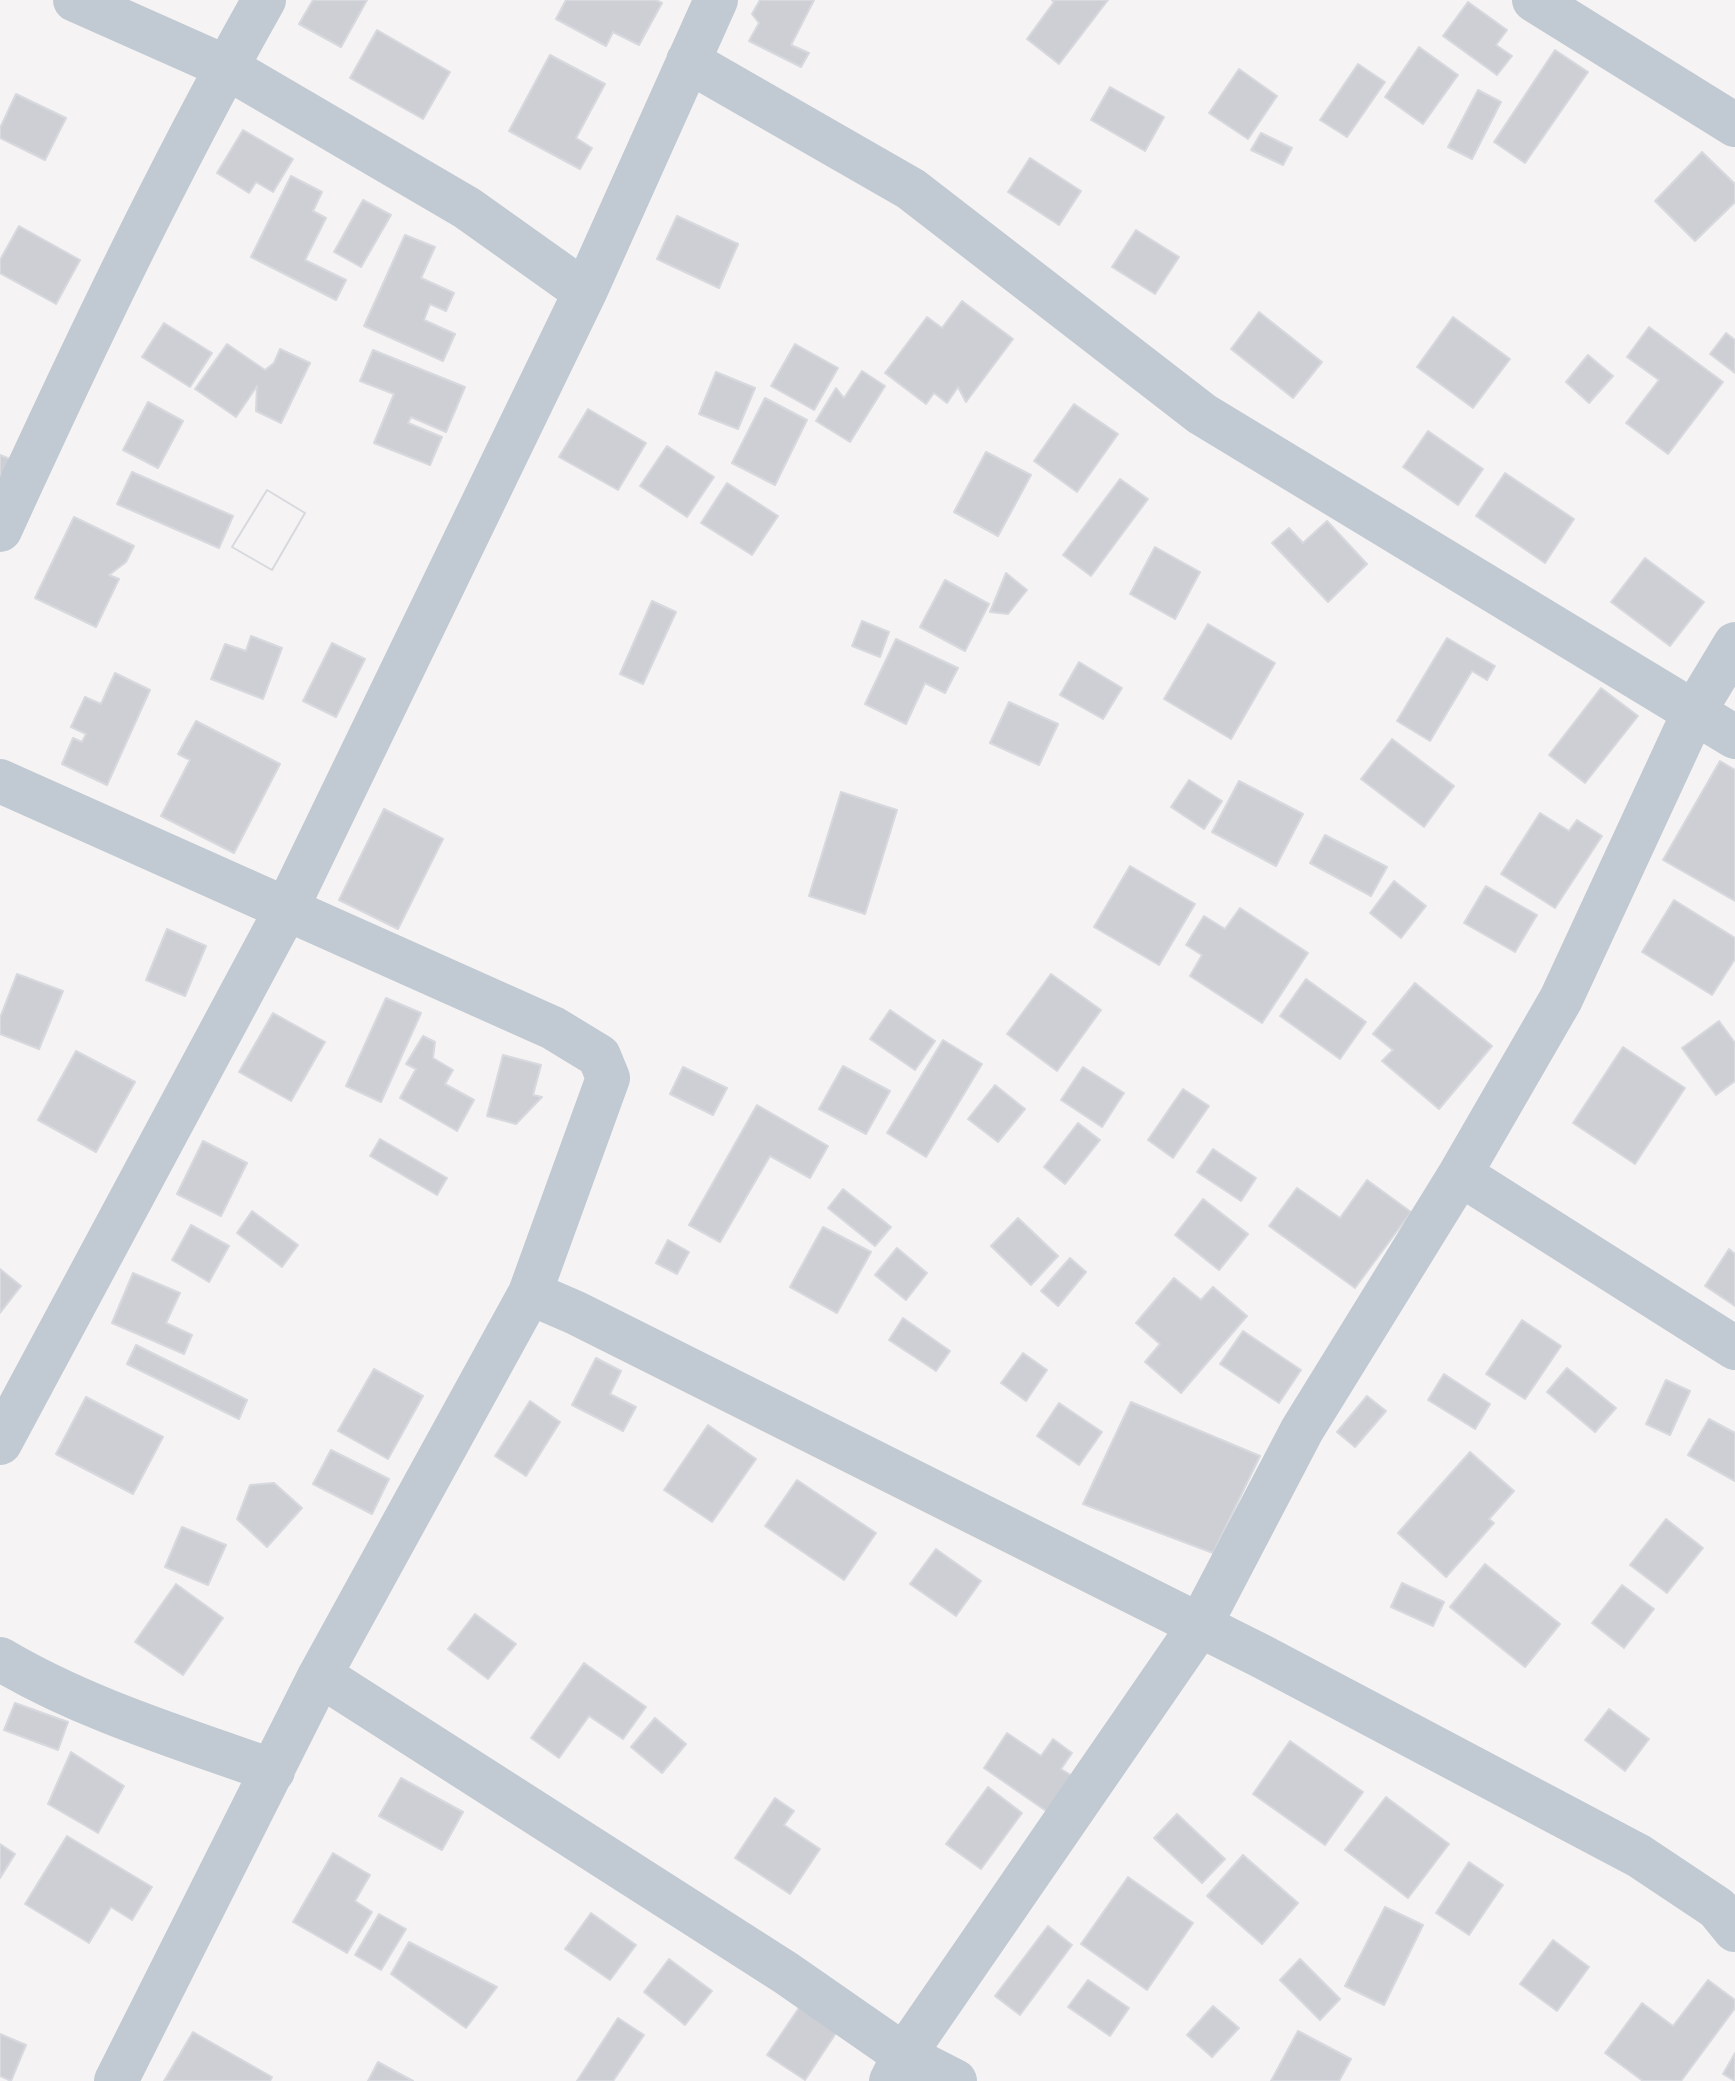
<!DOCTYPE html>
<style>
body{margin:0}
canvas{display:block;background:#f5f3f3}
</style>
<canvas width="1735" height="2081"></canvas>
<script>
const context = document.querySelector('canvas').getContext('2d');
context.lineJoin = 'round';
function fill(path, color) {
  context.fillStyle = color;
  context.fill(path, 'evenodd');
}
function strokePath(path, color, width, dash) {
  context.strokeStyle = color;
  context.lineWidth = width;
  context.lineCap = dash ? 'butt' : 'round';
  context.setLineDash(dash || []);
  context.stroke(path);
}
const building = new Path2D(`
 M 313,0 L 367,0 L 341,47 L 299,24 Z
 M 566,0 L 656,0 L 662,3 L 639,45 L 613,32 L 606,46 L 556,19 Z
 M 760,0 L 814,0 L 791,45 L 809,53 L 801,67 L 749,41 L 759,23 L 752,14 Z
 M 1052,0 L 1108,0 L 1059,64 L 1027,39 L 1054,2 Z
 M 1468,2 L 1507,30 L 1496,45 L 1512,56 L 1497,75 L 1443,36 Z
 M 377,30 L 450,72 L 423,119 L 350,78 Z
 M 1419,47 L 1458,75 L 1423,124 L 1385,97 Z
 M 1555,50 L 1588,72 L 1525,163 L 1494,142 Z
 M 550,55 L 605,84 L 576,138 L 592,148 L 580,169 L 509,131 Z
 M 1358,64 L 1385,82 L 1347,137 L 1320,120 Z
 M 1239,69 L 1277,96 L 1248,139 L 1209,113 Z
 M 1110,87 L 1164,117 L 1145,151 L 1091,120 Z
 M 1478,90 L 1501,102 L 1472,159 L 1448,147 Z
 M 16,94 L 66,118 L 45,160 L 0,138 L 0,128 Z
 M 243,130 L 293,159 L 273,192 L 256,182 L 249,193 L 217,173 Z
 M 1261,133 L 1292,148 L 1283,165 L 1251,150 Z
 M 1702,152 L 1735,184 L 1735,202 L 1695,241 L 1655,201 Z
 M 1030,158 L 1081,191 L 1059,225 L 1008,192 Z
 M 291,176 L 322,192 L 313,211 L 326,218 L 305,260 L 346,280 L 336,300 L 251,257 Z
 M 363,200 L 391,215 L 361,267 L 334,252 Z
 M 677,216 L 738,244 L 719,288 L 657,259 Z
 M 19,226 L 80,260 L 56,304 L 0,273 L 0,260 Z
 M 1136,230 L 1179,257 L 1155,294 L 1112,267 Z
 M 405,235 L 435,247 L 421,278 L 454,293 L 446,311 L 430,304 L 424,320 L 455,334 L 443,361 L 364,326 Z
 M 962,301 L 1013,339 L 966,402 L 958,387 L 947,403 L 934,393 L 926,404 L 885,373 L 927,317 L 942,328 Z
 M 1259,312 L 1322,362 L 1293,398 L 1231,349 Z
 M 1453,317 L 1510,359 L 1473,408 L 1417,367 Z
 M 164,323 L 212,353 L 190,387 L 142,357 Z
 M 1649,327 L 1723,382 L 1668,454 L 1626,423 L 1659,380 L 1627,357 Z
 M 1726,333 L 1735,340 L 1735,373 L 1710,354 Z
 M 227,344 L 265,370 L 274,363 L 280,349 L 310,363 L 281,423 L 256,411 L 257,386 L 236,417 L 195,389 Z
 M 795,344 L 838,368 L 814,410 L 771,386 Z
 M 373,350 L 465,387 L 446,432 L 411,417 L 408,423 L 442,437 L 430,465 L 374,443 L 394,394 L 360,381 Z
 M 1588,355 L 1613,376 L 1589,403 L 1566,382 Z
 M 862,371 L 885,386 L 850,442 L 816,421 L 836,388 L 844,398 Z
 M 716,372 L 755,388 L 738,429 L 699,414 Z
 M 765,398 L 807,420 L 775,485 L 732,463 Z
 M 148,402 L 183,421 L 158,468 L 123,450 Z
 M 1074,404 L 1118,434 L 1077,492 L 1034,461 Z
 M 588,409 L 646,443 L 618,490 L 559,457 Z
 M 1428,431 L 1483,469 L 1458,505 L 1403,467 Z
 M 667,446 L 714,477 L 687,517 L 640,486 Z
 M 986,452 L 1031,475 L 998,536 L 954,512 Z
 M 0,455 L 10,459 L 0,482 Z
 M 132,472 L 233,516 L 219,548 L 117,504 Z
 M 1505,473 L 1574,519 L 1545,563 L 1476,516 Z
 M 1120,479 L 1148,499 L 1091,576 L 1063,555 Z
 M 727,483 L 778,516 L 752,555 L 701,523 Z
 M 267,490 L 305,513 L 272,570 L 232,547 Z
 M 267,490 L 305,513 L 272,570 L 232,547 Z
 M 74,517 L 134,546 L 126,562 L 109,575 L 119,579 L 96,627 L 35,598 Z
 M 1327,521 L 1367,564 L 1328,602 L 1272,543 L 1289,528 L 1303,543 Z
 M 1155,547 L 1200,572 L 1175,619 L 1130,594 Z
 M 1645,558 L 1704,602 L 1670,646 L 1611,602 Z
 M 1006,573 L 1027,590 L 1008,614 L 990,612 Z
 M 945,580 L 989,604 L 965,651 L 920,627 Z
 M 652,601 L 676,612 L 643,684 L 620,674 Z
 M 862,621 L 889,632 L 880,657 L 852,646 Z
 M 1208,624 L 1275,663 L 1231,739 L 1164,699 Z
 M 251,636 L 282,648 L 263,699 L 211,679 L 225,644 L 246,651 Z
 M 1447,638 L 1495,666 L 1487,680 L 1472,671 L 1430,741 L 1397,721 Z
 M 896,639 L 958,668 L 945,693 L 925,683 L 906,724 L 865,704 Z
 M 332,643 L 365,659 L 336,717 L 303,701 Z
 M 1079,662 L 1122,688 L 1103,719 L 1060,695 Z
 M 115,673 L 150,690 L 107,785 L 62,764 L 73,738 L 82,742 L 86,734 L 71,727 L 85,697 L 101,704 Z
 M 1601,688 L 1638,716 L 1585,783 L 1549,755 Z
 M 1009,702 L 1058,724 L 1039,765 L 990,743 Z
 M 196,721 L 280,764 L 234,853 L 161,816 L 190,760 L 178,754 Z
 M 1392,739 L 1454,786 L 1424,827 L 1361,779 Z
 M 1720,761 L 1735,770 L 1735,901 L 1663,860 Z
 M 1189,780 L 1222,801 L 1204,829 L 1171,807 Z
 M 1239,781 L 1303,814 L 1276,866 L 1212,832 Z
 M 841,792 L 897,810 L 865,914 L 809,896 Z
 M 384,809 L 443,839 L 398,929 L 339,900 Z
 M 1540,813 L 1569,831 L 1577,820 L 1602,836 L 1555,908 L 1501,874 Z
 M 1325,835 L 1387,867 L 1371,896 L 1310,863 Z
 M 1130,866 L 1195,904 L 1159,965 L 1094,927 Z
 M 1394,881 L 1426,906 L 1401,938 L 1370,913 Z
 M 1486,886 L 1537,915 L 1515,952 L 1464,923 Z
 M 1674,900 L 1735,938 L 1735,959 L 1712,995 L 1642,952 Z
 M 1240,908 L 1308,953 L 1262,1023 L 1190,976 L 1202,955 L 1186,945 L 1204,916 L 1225,929 Z
 M 167,929 L 206,946 L 185,996 L 146,980 Z
 M 17,974 L 63,991 L 39,1049 L 0,1034 L 0,1018 Z
 M 1051,974 L 1101,1010 L 1057,1071 L 1007,1034 Z
 M 1306,979 L 1366,1022 L 1340,1059 L 1280,1016 Z
 M 1415,983 L 1492,1046 L 1439,1109 L 1382,1061 L 1393,1050 L 1373,1034 Z
 M 386,998 L 421,1013 L 381,1102 L 346,1086 Z
 M 890,1010 L 935,1041 L 915,1070 L 870,1039 Z
 M 273,1013 L 325,1042 L 291,1101 L 239,1072 Z
 M 1719,1021 L 1735,1043 L 1735,1081 L 1716,1095 L 1682,1048 Z
 M 423,1036 L 435,1042 L 433,1058 L 453,1070 L 445,1084 L 474,1100 L 457,1131 L 400,1098 L 416,1069 L 406,1064 Z
 M 943,1040 L 982,1064 L 926,1157 L 887,1133 Z
 M 1623,1047 L 1685,1088 L 1635,1164 L 1573,1123 Z
 M 76,1051 L 135,1082 L 96,1152 L 38,1120 Z
 M 503,1055 L 541,1065 L 533,1095 L 542,1097 L 516,1124 L 487,1116 Z
 M 843,1066 L 890,1091 L 866,1134 L 819,1109 Z
 M 683,1067 L 727,1088 L 713,1115 L 670,1094 Z
 M 1083,1067 L 1124,1093 L 1102,1127 L 1061,1100 Z
 M 995,1085 L 1025,1109 L 998,1142 L 968,1119 Z
 M 1183,1089 L 1209,1106 L 1173,1158 L 1148,1140 Z
 M 757,1105 L 828,1146 L 810,1178 L 770,1156 L 720,1242 L 689,1225 Z
 M 1078,1123 L 1100,1140 L 1065,1184 L 1044,1167 Z
 M 380,1139 L 447,1178 L 437,1195 L 370,1156 Z
 M 203,1141 L 247,1163 L 221,1216 L 177,1194 Z
 M 1213,1149 L 1256,1178 L 1241,1201 L 1197,1172 Z
 M 1367,1180 L 1411,1212 L 1355,1288 L 1269,1226 L 1297,1188 L 1340,1218 Z
 M 843,1189 L 891,1227 L 875,1246 L 828,1208 Z
 M 1203,1199 L 1248,1234 L 1219,1270 L 1175,1235 Z
 M 252,1211 L 298,1245 L 282,1267 L 237,1233 Z
 M 1018,1218 L 1058,1256 L 1031,1285 L 991,1246 Z
 M 191,1225 L 229,1246 L 209,1282 L 172,1260 Z
 M 823,1227 L 871,1252 L 837,1313 L 790,1287 Z
 M 668,1240 L 689,1252 L 677,1274 L 656,1263 Z
 M 897,1248 L 927,1273 L 906,1300 L 875,1275 Z
 M 1729,1249 L 1735,1254 L 1735,1306 L 1705,1286 Z
 M 1070,1258 L 1086,1272 L 1058,1306 L 1041,1291 Z
 M 0,1269 L 21,1286 L 0,1313 Z
 M 133,1273 L 180,1293 L 166,1323 L 192,1335 L 184,1354 L 112,1323 Z
 M 1174,1278 L 1201,1300 L 1213,1287 L 1247,1316 L 1181,1393 L 1145,1362 L 1160,1344 L 1136,1323 Z
 M 903,1318 L 950,1351 L 936,1371 L 889,1340 Z
 M 1522,1320 L 1561,1346 L 1525,1399 L 1486,1374 Z
 M 1243,1331 L 1301,1370 L 1279,1403 L 1220,1364 Z
 M 136,1345 L 247,1400 L 239,1419 L 127,1364 Z
 M 1023,1353 L 1047,1370 L 1026,1401 L 1001,1383 Z
 M 596,1358 L 621,1371 L 610,1394 L 636,1407 L 623,1431 L 572,1405 Z
 M 1567,1368 L 1616,1408 L 1595,1432 L 1547,1392 Z
 M 374,1369 L 423,1396 L 388,1459 L 338,1431 Z
 M 1444,1374 L 1490,1404 L 1475,1429 L 1428,1400 Z
 M 1666,1380 L 1690,1391 L 1670,1435 L 1646,1424 Z
 M 1367,1396 L 1386,1411 L 1355,1447 L 1337,1432 Z
 M 86,1397 L 163,1437 L 133,1494 L 56,1454 Z
 M 530,1401 L 560,1422 L 526,1476 L 495,1456 Z
 M 1131,1402 L 1260,1456 L 1213,1553 L 1083,1504 Z
 M 1059,1403 L 1102,1432 L 1079,1465 L 1037,1436 Z
 M 1709,1419 L 1735,1433 L 1735,1481 L 1688,1455 Z
 M 708,1425 L 756,1459 L 712,1522 L 664,1490 Z
 M 331,1450 L 389,1479 L 372,1514 L 313,1484 Z
 M 1470,1452 L 1514,1491 L 1489,1519 L 1494,1523 L 1446,1577 L 1398,1533 Z
 M 797,1480 L 876,1533 L 844,1580 L 765,1526 Z
 M 274,1483 L 302,1508 L 267,1547 L 237,1519 L 250,1485 Z
 M 1666,1519 L 1703,1548 L 1667,1593 L 1630,1565 Z
 M 182,1527 L 226,1545 L 208,1585 L 165,1567 Z
 M 936,1549 L 981,1581 L 956,1616 L 910,1584 Z
 M 1485,1564 L 1560,1624 L 1525,1667 L 1450,1607 Z
 M 1402,1583 L 1444,1602 L 1433,1626 L 1391,1607 Z
 M 176,1584 L 223,1618 L 183,1675 L 135,1642 Z
 M 1622,1585 L 1654,1609 L 1624,1648 L 1592,1623 Z
 M 475,1614 L 516,1644 L 488,1679 L 448,1649 Z
 M 584,1663 L 646,1707 L 623,1739 L 589,1716 L 559,1758 L 531,1738 Z
 M 15,1703 L 68,1722 L 58,1750 L 4,1730 Z
 M 1609,1709 L 1649,1739 L 1625,1771 L 1585,1740 Z
 M 655,1718 L 686,1744 L 662,1773 L 631,1747 Z
 M 1007,1733 L 1041,1756 L 1053,1739 L 1072,1753 L 1061,1769 L 1074,1777 L 1049,1813 L 984,1768 Z
 M 1290,1741 L 1363,1792 L 1325,1845 L 1253,1794 Z
 M 71,1752 L 124,1786 L 98,1833 L 48,1804 Z
 M 401,1778 L 463,1812 L 442,1850 L 379,1816 Z
 M 988,1787 L 1022,1813 L 981,1869 L 946,1844 Z
 M 1386,1797 L 1449,1844 L 1408,1898 L 1345,1850 Z
 M 775,1798 L 794,1811 L 784,1825 L 820,1849 L 790,1894 L 735,1858 Z
 M 1177,1814 L 1225,1859 L 1202,1883 L 1154,1838 Z
 M 67,1836 L 152,1887 L 132,1920 L 111,1907 L 89,1943 L 25,1904 Z
 M 0,1844 L 15,1854 L 0,1878 Z
 M 333,1853 L 370,1875 L 355,1901 L 372,1912 L 347,1953 L 293,1922 Z
 M 1243,1855 L 1298,1903 L 1262,1944 L 1207,1896 Z
 M 1469,1862 L 1503,1885 L 1469,1935 L 1436,1913 Z
 M 1128,1877 L 1193,1923 L 1147,1990 L 1081,1944 Z
 M 1385,1907 L 1423,1925 L 1384,2005 L 1345,1986 Z
 M 591,1913 L 636,1945 L 610,1980 L 565,1949 Z
 M 379,1914 L 406,1929 L 381,1970 L 355,1955 Z
 M 1048,1926 L 1072,1945 L 1020,2015 L 995,1996 Z
 M 1553,1940 L 1589,1967 L 1557,2011 L 1520,1984 Z
 M 409,1942 L 497,1987 L 466,2028 L 391,1974 Z
 M 669,1959 L 712,1991 L 685,2025 L 644,1992 Z
 M 1300,1959 L 1340,1999 L 1320,2020 L 1280,1980 Z
 M 1088,1980 L 1129,2008 L 1110,2036 L 1068,2007 Z
 M 1708,1980 L 1735,2000 L 1735,2008 L 1681,2081 L 1643,2081 L 1605,2053 L 1642,2003 L 1673,2026 Z
 M 805,1999 L 842,2024 L 805,2080 L 767,2055 Z
 M 1213,2006 L 1239,2028 L 1212,2057 L 1187,2035 Z
 M 618,2018 L 644,2035 L 613,2081 L 577,2081 Z
 M 1298,2031 L 1351,2059 L 1339,2081 L 1271,2081 Z
 M 193,2032 L 272,2077 L 270,2081 L 164,2081 Z
 M 0,2034 L 26,2045 L 11,2081 L 0,2076 Z
 M 1735,2053 L 1735,2081 L 1723,2074 Z
 M 378,2062 L 413,2081 L 368,2081 Z`);
const street = new Path2D(`
 M 75,0 L 226,67 L 467,208 L 585,292
 M 1534,0 L 1735,125
 M 688,61 L 911,189 L 1202,414 L 1735,737
 M 0,530 C 82,351 167,172 264,0
 M 0,781 L 553,1028 L 599,1056 L 608,1078 L 530,1293
 M 1460,1174 L 1735,1348
 M 0,1443 L 287,908 L 585,292 L 716,0
 M 0,1659 C 84,1709 181,1738 273,1771
 M 320,1675 L 786,1973 L 904,2055 L 955,2081
 M 116,2081 L 320,1675 L 530,1293 L 576,1313 L 1261,1656 L 1639,1856 L 1717,1908 L 1735,1930
 M 891,2081 L 904,2055 L 1200,1625 L 1302,1430 L 1460,1174 L 1561,999 L 1694,712 L 1735,644`);
fill(building, '#cdcfd5');
strokePath(building, '#d7d9de', 2);
strokePath(street, '#c1cad2', 44);
</script>
